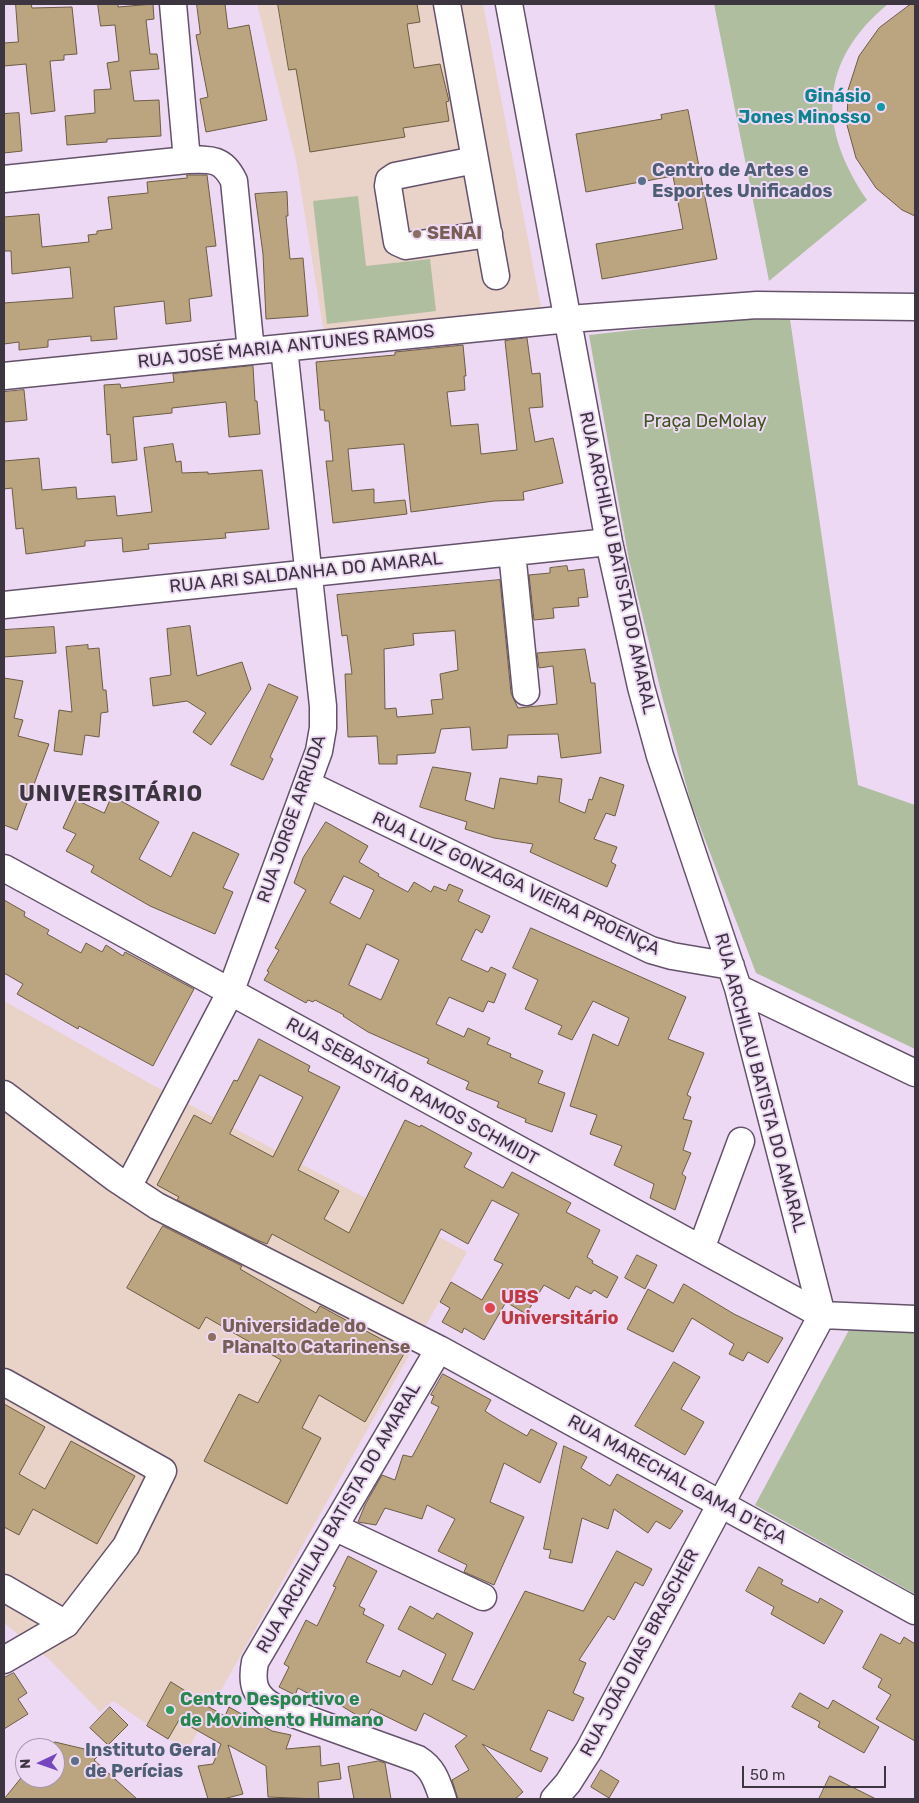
<!DOCTYPE html>
<meta charset="utf-8">
<style>
body{margin:0}
#map{position:relative;width:919px;height:1803px;overflow:hidden;background:#eed9f5;font-family:Rubik,sans-serif}
canvas{display:block}
.frame{position:absolute;inset:0;border:5px solid #3d3540;pointer-events:none}
.north{position:absolute;left:15px;top:1738px;width:50px;height:50px;box-sizing:border-box;background:#eed9f5;border:1px solid #a797ad;border-radius:50%;rotate:267deg;font-size:14px;font-weight:700;line-height:20px;text-align:center;color:#3d3540}
.north::after{content:'';display:block;margin:auto;width:18px;height:22px;background:#7546be;clip-path:polygon(50% 0,100% 100%,50% 72%,0 100%)}
.scale{position:absolute;left:742px;top:1766px;width:144px;height:22px;box-sizing:border-box;border:2px solid #3d3540;border-top:0;padding-left:6px;font-size:15px;line-height:18px;white-space:nowrap;color:#3d3540;-webkit-text-stroke:4px #eed9f5;paint-order:stroke}
</style>
<div id="map">
<canvas width="919" height="1803"></canvas>
<div class="frame"></div>
<div class="north">N</div>
<div class="scale">50 m</div>
</div>
<script>
const context = document.querySelector('canvas').getContext('2d');
context.lineJoin = 'round';
function fill(path, color) {
  context.fillStyle = color;
  context.fill(path, 'evenodd');
}
function strokePath(path, color, width, dash) {
  context.strokeStyle = color;
  context.lineWidth = width;
  context.lineCap = dash ? 'butt' : 'round';
  context.setLineDash(dash || []);
  context.stroke(path);
}
function label(font, color, halo, rows, align = 'center') {
  context.font = font + ' Rubik,sans-serif';
  context.lineWidth = 4;
  context.setLineDash([]);
  context.textBaseline = 'middle';
  context.strokeStyle = halo;
  context.fillStyle = color;
  for (const [text, x, y, turn = 0] of rows) {
    context.save();
    context.translate(x, y);
    context.rotate((+turn || 0) * Math.PI / 180);
    context.textAlign = isNaN(turn) ? turn : align;
    if (halo) context.strokeText(text, 0, 0);
    context.fillText(text, 0, 0);
    context.restore();
  }
}
const education = new Path2D(`
 M 257,4 L 483,4 L 541,307 L 324,334 L 296,160 Z
 M 4,1001 L 149,1083 L 467,1252 L 187,1751 L 113,1701 L 100,1712 L 50,1660 L 4,1623 Z`);
const green = new Path2D(`
 M 714,4 L 888,4 C 818,62 818,128 867,200 L 769,281 Z
 M 358,196 L 366,266 L 430,259 L 436,311 L 327,324 L 313,201 Z
 M 740,318 L 790,319 L 858,785 L 915,805 L 915,1049 L 756,973 L 691,803 L 662,696 L 629,560 L 589,335 Z
 M 915,1329 L 915,1594 L 755,1505 L 849,1330 Z`);
const building = new Path2D(`
 M 16,4 L 31,4 L 32,8 L 72,7 L 77,54 L 64,55 L 64,60 L 50,61 L 55,111 L 31,114 L 26,64 L 4,66 L 4,43 L 18,42 Z
 M 98,4 L 118,4 L 118,7 L 153,4 L 154,19 L 146,20 L 150,54 L 157,54 L 159,69 L 130,71 L 134,101 L 159,100 L 161,136 L 107,139 L 107,142 L 67,145 L 65,116 L 95,113 L 94,90 L 111,89 L 107,63 L 119,61 L 115,25 L 101,26 Z
 M 197,4 L 225,4 L 228,29 L 249,25 L 267,120 L 206,132 L 200,99 L 208,97 L 196,35 L 200,34 Z
 M 278,4 L 417,4 L 420,22 L 407,24 L 414,68 L 440,64 L 449,101 L 446,102 L 449,121 L 403,128 L 405,137 L 310,152 L 296,69 L 289,70 Z
 M 911,4 L 915,4 L 915,216 L 902,210 L 876,188 L 856,158 L 847,125 L 848,90 L 859,56 L 879,28 Z
 M 688,110 L 717,259 L 602,279 L 596,244 L 683,229 L 673,176 L 586,192 L 576,134 L 662,119 L 661,115 Z
 M 19,113 L 22,151 L 4,153 L 4,114 Z
 M 187,175 L 207,175 L 216,246 L 206,247 L 212,296 L 189,299 L 191,321 L 166,324 L 164,301 L 114,307 L 117,339 L 91,341 L 91,336 L 48,340 L 48,347 L 19,350 L 19,342 L 4,344 L 4,303 L 73,298 L 70,267 L 12,274 L 11,251 L 4,251 L 4,217 L 39,214 L 42,247 L 89,242 L 88,235 L 97,234 L 97,231 L 112,229 L 108,197 L 148,193 L 147,182 L 187,178 Z
 M 287,192 L 288,216 L 286,216 L 290,259 L 303,258 L 308,316 L 266,319 L 263,254 L 255,194 Z
 M 527,338 L 532,374 L 540,373 L 543,407 L 529,408 L 535,442 L 553,438 L 563,483 L 523,492 L 524,500 L 494,501 L 411,512 L 404,444 L 348,449 L 352,491 L 374,489 L 374,503 L 405,500 L 407,514 L 333,523 L 326,461 L 333,461 L 329,421 L 325,421 L 324,410 L 320,410 L 316,362 L 395,355 L 395,352 L 463,345 L 466,376 L 464,376 L 465,390 L 447,392 L 451,426 L 478,424 L 481,454 L 517,450 L 505,341 Z
 M 253,366 L 255,401 L 257,401 L 260,434 L 229,437 L 226,402 L 172,408 L 172,413 L 133,417 L 137,460 L 112,463 L 110,434 L 107,435 L 104,385 L 120,384 L 121,388 L 174,382 L 173,374 Z
 M 24,390 L 27,420 L 4,422 L 4,392 Z
 M 173,444 L 176,462 L 181,461 L 182,473 L 208,472 L 208,474 L 262,470 L 269,529 L 225,533 L 226,538 L 148,544 L 149,549 L 123,552 L 122,538 L 85,541 L 85,546 L 26,554 L 23,528 L 16,529 L 12,488 L 4,489 L 4,461 L 39,458 L 42,490 L 76,487 L 77,499 L 115,496 L 117,516 L 152,512 L 144,448 Z
 M 567,566 L 568,571 L 584,569 L 588,597 L 578,598 L 579,606 L 553,608 L 554,618 L 534,620 L 529,575 L 550,573 L 550,568 Z
 M 500,580 L 511,693 L 518,708 L 557,704 L 553,666 L 539,668 L 537,653 L 585,649 L 591,683 L 595,683 L 601,753 L 561,758 L 558,734 L 508,735 L 507,748 L 472,750 L 470,727 L 441,729 L 435,753 L 397,755 L 397,764 L 379,764 L 377,736 L 348,737 L 345,674 L 352,674 L 347,635 L 342,636 L 337,595 ZM 455,631 L 458,670 L 440,674 L 443,699 L 431,700 L 433,714 L 397,717 L 396,708 L 385,709 L 384,649 L 414,645 L 413,634 Z
 M 190,626 L 197,676 L 242,662 L 251,689 L 211,745 L 193,732 L 206,713 L 187,701 L 153,706 L 150,678 L 171,675 L 167,629 Z
 M 54,627 L 56,653 L 4,657 L 4,630 Z
 M 88,645 L 88,649 L 99,648 L 103,690 L 106,690 L 108,712 L 101,713 L 99,737 L 85,735 L 82,755 L 54,751 L 59,710 L 72,712 L 66,647 Z
 M 4,678 L 23,681 L 14,718 L 23,720 L 18,736 L 49,744 L 17,830 L 4,825 Z
 M 269,684 L 298,697 L 270,757 L 273,759 L 263,780 L 231,765 Z
 M 433,767 L 471,773 L 465,800 L 494,809 L 500,778 L 537,784 L 538,776 L 562,779 L 559,802 L 585,813 L 589,799 L 592,800 L 600,777 L 624,785 L 615,816 L 606,813 L 594,839 L 617,847 L 611,862 L 616,865 L 607,887 L 530,852 L 533,844 L 494,838 L 465,829 L 467,822 L 420,807 Z
 M 112,796 L 159,822 L 139,859 L 171,877 L 193,832 L 239,854 L 223,888 L 233,892 L 215,934 L 150,906 L 91,872 L 94,866 L 66,851 L 76,834 L 63,828 L 76,800 L 104,813 Z
 M 326,822 L 368,846 L 359,862 L 379,874 L 378,876 L 408,892 L 414,882 L 431,892 L 434,886 L 446,891 L 449,884 L 463,890 L 458,901 L 490,916 L 482,933 L 476,929 L 461,960 L 488,972 L 491,967 L 506,974 L 494,1003 L 488,1001 L 483,1012 L 449,997 L 436,1024 L 464,1037 L 468,1028 L 490,1038 L 487,1044 L 511,1054 L 510,1057 L 543,1071 L 538,1083 L 565,1093 L 552,1132 L 525,1122 L 526,1119 L 497,1107 L 499,1102 L 466,1089 L 469,1082 L 427,1063 L 429,1059 L 368,1032 L 343,1016 L 344,1015 L 315,1000 L 313,1002 L 308,1000 L 306,1003 L 264,980 L 269,972 L 267,971 L 279,950 L 275,948 L 306,890 L 294,883 L 303,858 ZM 344,876 L 374,890 L 360,919 L 330,903 ZM 367,944 L 399,960 L 381,1000 L 349,985 Z
 M 4,900 L 25,912 L 24,916 L 49,930 L 47,934 L 81,953 L 86,943 L 102,952 L 106,945 L 123,956 L 125,952 L 194,989 L 153,1066 L 79,1026 L 78,1029 L 17,994 L 23,984 L 4,973 Z
 M 531,928 L 686,997 L 668,1039 L 704,1053 L 687,1095 L 691,1097 L 683,1119 L 692,1121 L 683,1150 L 691,1153 L 682,1174 L 686,1177 L 675,1210 L 650,1198 L 654,1184 L 614,1165 L 622,1146 L 590,1134 L 597,1115 L 570,1106 L 593,1034 L 618,1046 L 629,1018 L 593,1001 L 572,1040 L 558,1034 L 562,1026 L 525,1009 L 538,980 L 513,968 Z
 M 259,1039 L 310,1066 L 308,1071 L 340,1087 L 298,1170 L 339,1191 L 324,1219 L 349,1233 L 405,1120 L 420,1127 L 421,1125 L 472,1153 L 464,1167 L 503,1188 L 512,1172 L 571,1203 L 566,1212 L 600,1230 L 587,1257 L 593,1261 L 592,1263 L 618,1277 L 607,1298 L 594,1290 L 591,1294 L 576,1286 L 569,1299 L 544,1285 L 526,1314 L 506,1302 L 484,1340 L 464,1328 L 462,1333 L 442,1322 L 450,1308 L 440,1302 L 451,1282 L 482,1300 L 503,1264 L 494,1260 L 519,1214 L 492,1200 L 468,1244 L 441,1229 L 403,1304 L 272,1234 L 267,1244 L 257,1240 L 177,1200 L 179,1197 L 157,1185 L 194,1115 L 211,1124 L 234,1080 L 237,1081 ZM 260,1075 L 303,1097 L 273,1157 L 230,1134 Z
 M 163,1226 L 242,1266 L 240,1269 L 316,1313 L 320,1306 L 405,1352 L 365,1422 L 319,1395 L 302,1428 L 321,1438 L 287,1504 L 204,1461 L 239,1394 L 258,1403 L 281,1360 L 206,1317 L 199,1329 L 127,1288 Z
 M 637,1255 L 657,1265 L 645,1289 L 625,1278 Z
 M 684,1284 L 734,1314 L 783,1338 L 768,1363 L 748,1352 L 743,1361 L 729,1354 L 734,1344 L 692,1318 L 673,1352 L 627,1329 L 648,1289 L 673,1303 Z
 M 674,1362 L 700,1377 L 681,1409 L 704,1422 L 685,1455 L 635,1426 Z
 M 443,1374 L 491,1400 L 485,1411 L 499,1420 L 527,1436 L 531,1429 L 557,1443 L 540,1483 L 504,1463 L 490,1502 L 524,1517 L 494,1585 L 464,1572 L 467,1565 L 438,1551 L 455,1519 L 427,1505 L 422,1519 L 385,1508 L 376,1525 L 358,1522 L 365,1505 L 382,1475 L 395,1480 L 403,1455 L 412,1457 L 439,1407 L 431,1403 L 434,1396 L 431,1395 Z
 M 4,1404 L 45,1427 L 19,1474 L 45,1489 L 71,1441 L 135,1476 L 97,1544 L 33,1509 L 19,1535 L 4,1527 Z
 M 564,1446 L 587,1457 L 581,1468 L 610,1486 L 617,1474 L 683,1511 L 670,1529 L 656,1521 L 648,1533 L 614,1509 L 608,1529 L 582,1518 L 572,1563 L 549,1558 L 551,1550 L 544,1549 Z
 M 617,1551 L 652,1569 L 643,1586 L 635,1582 L 614,1620 L 608,1616 L 579,1660 L 586,1663 L 573,1693 L 584,1698 L 573,1721 L 548,1710 L 530,1750 L 548,1758 L 541,1772 L 482,1744 L 523,1792 L 515,1799 L 458,1799 L 452,1780 L 469,1770 L 455,1746 L 467,1736 L 424,1713 L 416,1731 L 371,1709 L 365,1720 L 318,1692 L 315,1697 L 298,1688 L 295,1695 L 279,1687 L 289,1667 L 284,1664 L 306,1620 L 317,1626 L 336,1587 L 333,1586 L 348,1556 L 377,1571 L 359,1606 L 365,1609 L 363,1614 L 384,1625 L 366,1662 L 400,1677 L 403,1670 L 432,1685 L 446,1654 L 398,1629 L 410,1606 L 433,1619 L 437,1613 L 473,1633 L 452,1680 L 474,1690 L 525,1591 L 583,1611 Z
 M 759,1567 L 783,1580 L 781,1584 L 818,1603 L 820,1598 L 843,1611 L 824,1644 L 771,1614 L 774,1607 L 746,1591 Z
 M 881,1634 L 900,1644 L 904,1637 L 915,1644 L 915,1741 L 876,1719 L 891,1695 L 878,1687 L 882,1679 L 863,1668 Z
 M 14,1673 L 27,1693 L 18,1699 L 28,1714 L 4,1729 L 4,1678 Z
 M 171,1682 L 192,1695 L 191,1697 L 225,1716 L 229,1707 L 272,1731 L 291,1735 L 286,1749 L 320,1746 L 321,1766 L 339,1763 L 341,1779 L 318,1782 L 319,1799 L 268,1797 L 266,1766 L 228,1745 L 243,1794 L 223,1799 L 208,1799 L 198,1766 L 213,1764 L 221,1744 L 179,1720 L 168,1739 L 147,1726 Z
 M 800,1693 L 828,1709 L 833,1700 L 879,1727 L 864,1753 L 818,1727 L 820,1722 L 792,1707 Z
 M 110,1707 L 128,1725 L 108,1745 L 90,1728 Z
 M 55,1742 L 101,1753 L 94,1760 L 137,1799 L 4,1799 L 21,1778 L 55,1778 Z
 M 379,1761 L 385,1763 L 391,1799 L 354,1799 L 348,1767 Z
 M 601,1770 L 619,1781 L 609,1798 L 591,1787 Z
 M 830,1776 L 876,1799 L 819,1799 Z`);
const minor = new Path2D(`
 M 173,4 L 187,160 C 211,159 223,158 234,181 L 251,351
 M 447,4 L 496,276
 M 509,4 L 609,542 L 641,687 L 660,756 L 738,988 L 822,1315
 M 475,160 L 395,176 L 389,180 L 388,186 L 397,242 L 406,246 L 489,234
 M 4,179 L 187,160
 M 4,376 L 569,319 L 757,305 L 915,307
 M 512,552 L 526,692
 M 4,605 L 609,542
 M 307,784 L 651,950 L 672,956 L 731,966
 M 4,868 L 822,1315 L 915,1319
 M 738,988 L 915,1073
 M 4,1094 L 116,1179 L 157,1206 L 439,1349 L 915,1611
 M 128,1187 L 230,993 L 319,751 L 323,728 L 323,706 L 284,348
 M 701,1249 L 741,1141
 M 439,1349 L 255,1662 C 251,1683 254,1696 274,1707 L 418,1759 C 434,1769 437,1782 443,1799
 M 4,1382 L 163,1471 L 126,1546 L 66,1624 L 4,1588
 M 334,1527 L 483,1597
 M 4,1660 L 66,1624
 M 554,1799 L 568,1783 L 589,1750 L 822,1315`);
const markers = [
 [881,107,5,"#0f9aa8"],
 [642,181,5,"#5c6f8a"],
 [417,234,5,"#8d6e63"],
 [490,1308,6,"#e0444e"],
 [212,1337,5,"#8d6e63"],
 [170,1710,5,"#2e9e5b"],
 [75,1761,5,"#5c6f8a"]
];
const cultureNames = [
 ["Ginásio",871,97],
 ["Jones Minosso",871,118]
];
const serviceNames = [
 ["Centro de Artes e",652,171],
 ["Esportes Unificados",652,192],
 ["Instituto Geral",85,1751],
 ["de Perícias",85,1772]
];
const educationNames = [
 ["SENAI",427,234],
 ["Universidade do",222,1327],
 ["Planalto Catarinense",222,1348]
];
const streetNames = [
 ["RUA JOSÉ MARIA ANTUNES RAMOS",286,347,-6],
 ["RUA ARCHILAU BATISTA DO AMARAL",617,563,78],
 ["RUA ARI SALDANHA DO AMARAL",306,573,-6],
 ["RUA JORGE ARRUDA",292,819,-71],
 ["RUA LUIZ GONZAGA VIEIRA PROENÇA",516,884,25],
 ["RUA ARCHILAU BATISTA DO AMARAL",760,1083,75],
 ["RUA SEBASTIÃO RAMOS SCHMIDT",412,1092,29],
 ["RUA MARECHAL GAMA D'EÇA",677,1480,29],
 ["RUA ARCHILAU BATISTA DO AMARAL",339,1518,-60],
 ["RUA JOÃO DIAS BRASCHER",640,1653,-62]
];
const parkNames = [
 ["Praça DeMolay",705,422]
];
const healthNames = [
 ["UBS",501,1298],
 ["Universitário",501,1319]
];
const leisureNames = [
 ["Centro Desportivo e",180,1700],
 ["de Movimento Humano",180,1721]
];
const districtNames = [
 ["UNIVERSITÁRIO",111,795]
];
fill(education, '#e9d2c7');
fill(green, '#afbe9f');
fill(building, '#bba480');
strokePath(building, '#6c5c43', 1);
strokePath(minor, '#64526a', 29);
strokePath(minor, '#fff', 26);
for (const [x, y, r, color] of markers) {
  const dot = new Path2D();
  dot.arc(x, y, r, 0, 2 * Math.PI);
  context.fillStyle = color;
  context.fill(dot);
  strokePath(dot, '#eed9f5', 2);
}
label('bold 18px', '#0d838f', '#eed9f5', cultureNames, 'right');
label('bold 18px', '#4e5e75', '#eed9f5', serviceNames, 'left');
label('bold 18px', '#785e54', '#eed9f5', educationNames, 'left');
label('18px', '#3d3540', '#eed9f5', streetNames);
label('18px', '#3e561e', '#eed9f5', parkNames);
label('bold 18px', '#be3a42', '#eed9f5', healthNames, 'left');
label('bold 18px', '#27864d', '#eed9f5', leisureNames, 'left');
context.letterSpacing = '1px';
label('bold 22px', '#3d3540', '#eed9f5', districtNames);
context.letterSpacing = '0px';
</script>
